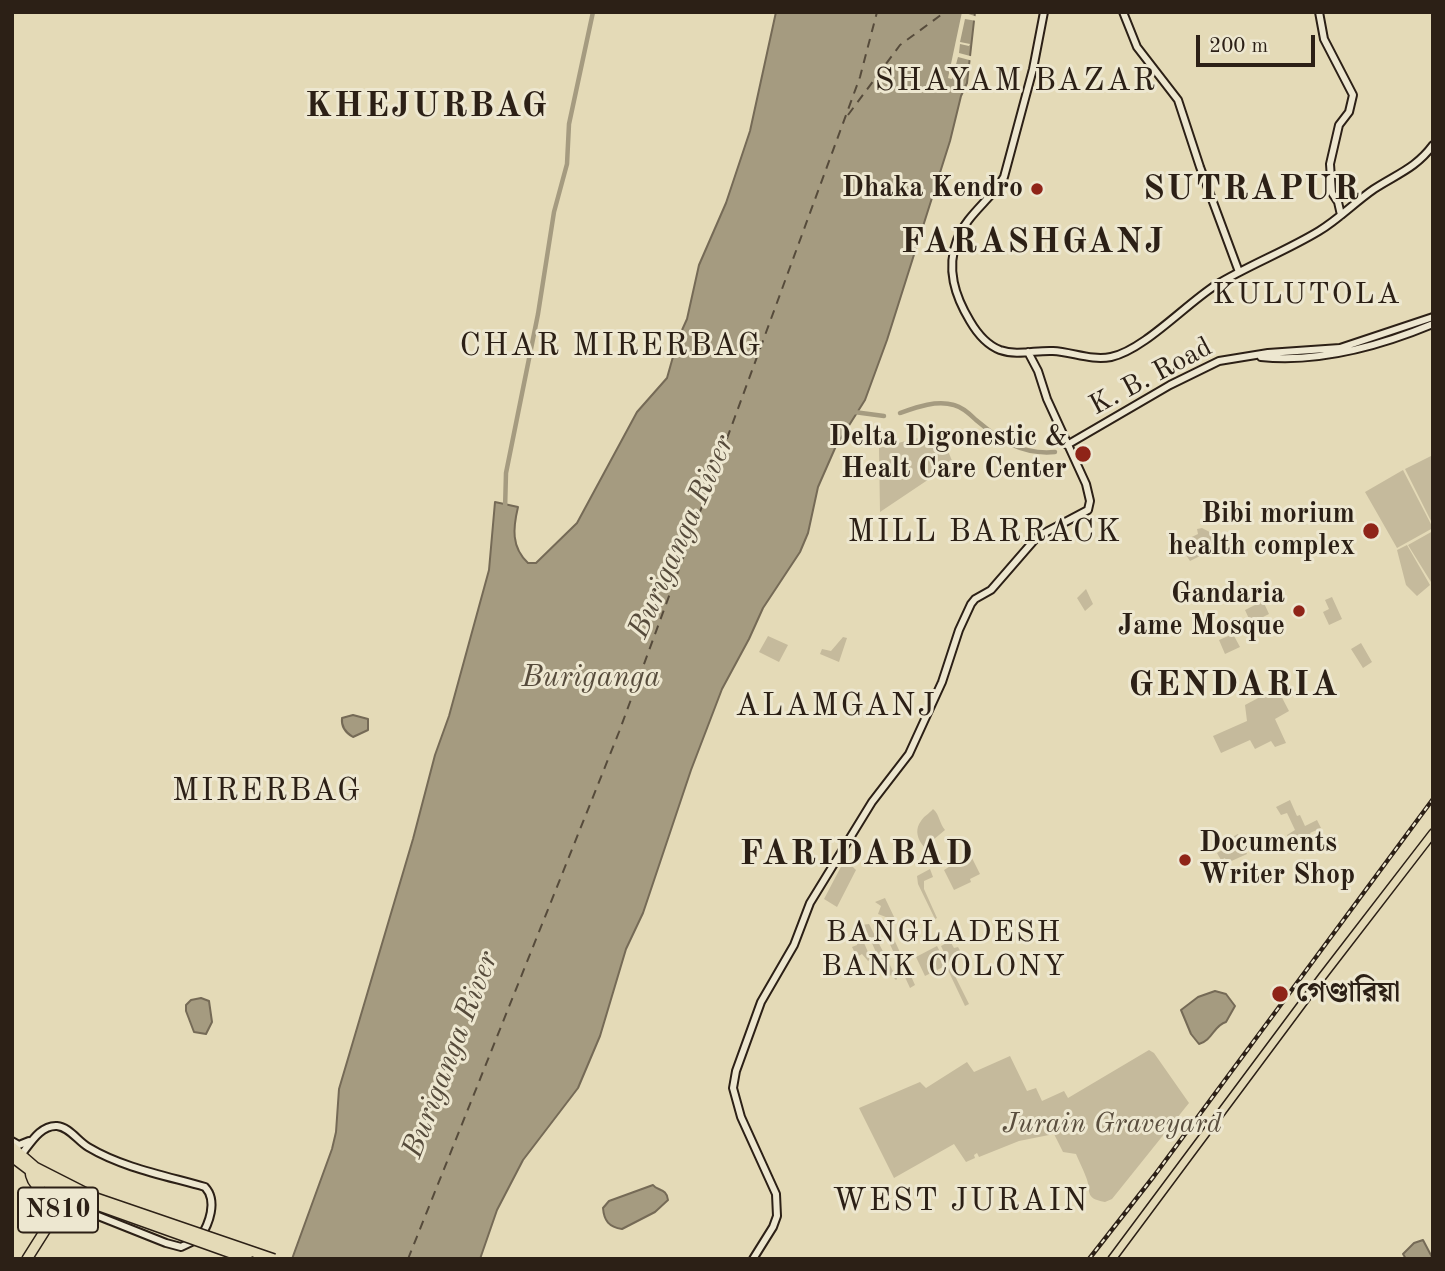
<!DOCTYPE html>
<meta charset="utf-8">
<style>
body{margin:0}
#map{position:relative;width:1445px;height:1271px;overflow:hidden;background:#e4dab7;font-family:"Old Standard TT",serif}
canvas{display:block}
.frame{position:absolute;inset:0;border:14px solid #2c2016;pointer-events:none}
.scale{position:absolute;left:1196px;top:35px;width:119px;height:32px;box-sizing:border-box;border:4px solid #2c2016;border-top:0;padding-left:9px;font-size:21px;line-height:24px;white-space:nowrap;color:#2c2016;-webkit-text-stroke:5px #ede7d0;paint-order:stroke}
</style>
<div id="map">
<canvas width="1445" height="1271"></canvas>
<div class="frame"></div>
<div class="scale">200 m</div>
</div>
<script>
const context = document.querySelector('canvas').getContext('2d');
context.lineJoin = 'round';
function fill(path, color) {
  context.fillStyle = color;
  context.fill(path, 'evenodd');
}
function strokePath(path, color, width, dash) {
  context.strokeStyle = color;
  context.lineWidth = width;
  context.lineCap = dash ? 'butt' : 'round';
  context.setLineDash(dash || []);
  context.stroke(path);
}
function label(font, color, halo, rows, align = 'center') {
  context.font = font + ' "Old Standard TT","Noto Serif Bengali",serif';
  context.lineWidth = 6;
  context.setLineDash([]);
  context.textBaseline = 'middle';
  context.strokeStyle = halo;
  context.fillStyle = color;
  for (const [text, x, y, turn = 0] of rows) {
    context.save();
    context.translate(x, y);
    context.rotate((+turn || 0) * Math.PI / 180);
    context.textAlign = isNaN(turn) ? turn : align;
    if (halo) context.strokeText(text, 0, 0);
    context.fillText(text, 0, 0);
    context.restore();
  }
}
const green = new Path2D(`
 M 940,432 L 953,463 L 880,512 L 879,448 Z
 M 1433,455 L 1433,525 L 1405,469 Z
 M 1403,470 L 1433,528 L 1397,548 L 1365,492 Z
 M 1202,528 L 1223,539 L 1224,544 L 1190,561 L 1186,555 L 1180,557 L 1175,545 L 1198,534 L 1197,529 Z
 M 1433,531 L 1433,581 L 1431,582 L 1408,545 Z
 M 1407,545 L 1430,585 L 1417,596 L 1406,585 L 1397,550 Z
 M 1086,589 L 1093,604 L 1085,611 L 1077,598 Z
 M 1332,597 L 1342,619 L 1329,625 L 1323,612 L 1329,609 L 1325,600 Z
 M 1263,601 L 1269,614 L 1251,623 L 1245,610 Z
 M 1233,634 L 1240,647 L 1225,654 L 1219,640 Z
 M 768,636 L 788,645 L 779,662 L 759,652 Z
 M 843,637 L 847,638 L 839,662 L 820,654 L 822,649 L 831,651 Z
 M 1361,643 L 1372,662 L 1363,668 L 1351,649 Z
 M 1277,688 L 1289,711 L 1275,719 L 1286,743 L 1275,747 L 1271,741 L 1255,749 L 1250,740 L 1221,753 L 1213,736 L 1247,721 L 1245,705 Z
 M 1290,800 L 1297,816 L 1300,815 L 1305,826 L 1317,820 L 1321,828 L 1310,833 L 1313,839 L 1301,844 L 1299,840 L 1291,844 L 1287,835 L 1295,830 L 1287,813 L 1281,815 L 1276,807 Z
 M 933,809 C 940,815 939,823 945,830 L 933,840 L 940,854 L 936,858 C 926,850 910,836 921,821 C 924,816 930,813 933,809 Z
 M 1238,834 L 1247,854 L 1227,863 L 1225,858 L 1221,860 L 1217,853 L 1222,850 L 1221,843 Z
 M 970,854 L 980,874 L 970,879 L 971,882 L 954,890 L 944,870 Z
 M 845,859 L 856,870 L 837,907 L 824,899 Z
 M 930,869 L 933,877 L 924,881 L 924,889 L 937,918 L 935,919 L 918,884 L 917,876 Z
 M 885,898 L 896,921 L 878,914 L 881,906 L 875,902 Z
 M 869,924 L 897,979 L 896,980 L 891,975 L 887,977 L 867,932 L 861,936 L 871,959 L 868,961 L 862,954 L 857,957 L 852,947 L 857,945 L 861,925 Z
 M 887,924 L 915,985 L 910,988 L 882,927 Z
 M 950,941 L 954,948 L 958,947 L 963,956 L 949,963 L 941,946 Z
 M 937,946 L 947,965 L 925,976 L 916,957 Z
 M 950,966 L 969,1004 L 965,1006 L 947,968 Z
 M 1149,1050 L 1154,1053 L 1189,1103 L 1112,1199 L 1105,1202 C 1083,1198 1092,1191 1086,1177 C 1083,1169 1079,1161 1076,1154 L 1063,1152 L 1054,1134 L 1019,1141 L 979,1157 L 977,1153 L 974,1155 L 975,1158 L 966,1162 L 954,1144 L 894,1178 L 859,1108 L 920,1082 L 926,1088 L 967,1062 L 974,1072 L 1010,1056 L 1027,1091 L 1036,1088 L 1042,1101 L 1064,1091 L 1068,1098 Z`);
const water = new Path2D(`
 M 776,12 L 975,12 L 967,83 L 961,96 L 950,141 L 887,340 L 865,400 L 836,446 L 818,487 L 808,533 L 800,552 L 763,608 L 749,639 L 722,689 L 691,770 L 643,913 L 626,949 L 600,1036 L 578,1088 L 523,1160 L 497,1210 L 480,1259 L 292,1259 L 332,1149 L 336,1132 L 339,1089 L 413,839 L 435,755 L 449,716 L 489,570 L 495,502 L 518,507 C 513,528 511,547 528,563 L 536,563 L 577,523 L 637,412 L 667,378 L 678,339 L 687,319 L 699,265 L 726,203 L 750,131 Z
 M 353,715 L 368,719 L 368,730 L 353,737 C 346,733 341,727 342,718 Z
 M 1215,991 L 1226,994 L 1235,1006 L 1226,1022 C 1214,1025 1212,1041 1199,1044 L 1191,1034 L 1181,1010 L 1198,997 Z
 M 201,998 L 209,1001 L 212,1022 L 206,1034 L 194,1032 L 186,1011 L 186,1005 L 191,1000 Z
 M 653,1185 C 657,1191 667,1188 668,1200 L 655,1212 L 622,1229 C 609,1227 604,1221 603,1208 L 609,1201 Z
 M 1423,1240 L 1433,1259 L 1406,1259 L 1403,1254 L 1414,1243 Z`);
const pier = new Path2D(`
 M 962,12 L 978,17 L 977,21 L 965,19 L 960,42 L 970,44 L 969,46 L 960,44 L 959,53 L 974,57 L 973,61 L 958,57 L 952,79 L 948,78 Z`);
const canal = new Path2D(`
 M 854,412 L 884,416
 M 900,413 C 917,407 936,400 954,405 C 962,407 970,414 976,420 C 1001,441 1022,455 1055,452
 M 505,510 L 506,473 L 538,314 L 554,212 L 567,164 L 569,124 L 593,12`);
const ferry = new Path2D(`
 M 848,115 L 900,45 L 945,12
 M 408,1259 L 619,732 L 860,77 L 877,12`);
const secondary = new Path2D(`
 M 1044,12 L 1033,69 L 1004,177 C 991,200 967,214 957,240 C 946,269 955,296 970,321 C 977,333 987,345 1000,350 C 1017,356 1036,350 1053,351 C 1072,352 1092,361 1111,357 C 1144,350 1187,303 1216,285 C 1249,265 1286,251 1319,231 C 1339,219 1355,202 1374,189 C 1397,174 1416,168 1433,145
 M 1123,12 L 1137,47 L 1178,100 L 1200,167 L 1239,272
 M 1319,12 L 1324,39 L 1353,95 L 1349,112 L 1339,125 L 1330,164 L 1332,193 L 1338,202 L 1341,215
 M 1261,357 C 1319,363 1380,346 1433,324
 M 1067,445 L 1170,385 L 1219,361 L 1268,353 L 1340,348 L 1433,317
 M 12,1141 L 19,1145 L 29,1141
 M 21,1155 C 30,1144 40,1125 57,1126 C 69,1127 78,1141 88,1147 C 123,1168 167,1176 205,1187 C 218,1201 209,1224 200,1238 L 181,1247 L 166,1243 L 63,1202
 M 753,1259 L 773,1227 L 777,1216 L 776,1194 L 741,1117 L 733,1088 L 736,1071 L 761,1002 L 794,945 L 810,903 L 872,802 L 909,754 L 942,682 L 959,630 L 971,604 L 975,599 L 991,590 L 1037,537 L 1088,510 L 1090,501 L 1086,484 L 1047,399 L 1038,371 L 1028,352`);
const primary = new Path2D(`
 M 1112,1259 L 1322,977 L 1433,833`);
const highway = new Path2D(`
 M 12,1147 L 35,1167 L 96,1198
 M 12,1157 L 45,1182 L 94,1204
 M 27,1259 L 63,1202 C 49,1195 31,1188 30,1171`);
const rail = new Path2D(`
 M 1089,1259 L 1154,1176 L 1433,799`);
const highwayBridge = new Path2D(`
 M 96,1198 L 274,1259
 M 94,1204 L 248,1259`);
const markers = [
 [1037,189,7,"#8f2418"],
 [1083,454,9,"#8f2418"],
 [1371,531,9,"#8f2418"],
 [1299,611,7,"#8f2418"],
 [1185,860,7,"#8f2418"],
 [1280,994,9,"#8f2418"]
];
const shields = [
 [58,1210,80]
];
const shieldNames = [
 ["N810",58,1210]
];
const poiNames = [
 ["Dhaka Kendro",1023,189],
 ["Delta Digonestic &",1067,438],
 ["Healt Care Center",1067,470],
 ["Bibi morium",1355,515],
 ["health complex",1355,547],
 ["Gandaria",1285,595],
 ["Jame Mosque",1285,627],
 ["Documents",1199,844,"left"],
 ["Writer Shop",1199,876,"left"],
 ["গেণ্ডারিয়া",1296,994,"left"]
];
const streetNames = [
 ["K. B. Road",1151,377,-28]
];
const parkNames = [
 ["Jurain Graveyard",1112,1125]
];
const neighbourhoodNames = [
 ["KULUTOLA",1307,295],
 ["BANGLADESH",944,933],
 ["BANK COLONY",944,967]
];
const waterNames = [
 ["Buriganga River",682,537,-66],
 ["Buriganga",591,678],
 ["Buriganga River",451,1055,-69]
];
const quarterNames = [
 ["SHAYAM BAZAR",1016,82],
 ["CHAR MIRERBAG",611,347],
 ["MILL BARRACK",985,533],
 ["ALAMGANJ",836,707],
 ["MIRERBAG",267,792],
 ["WEST JURAIN",961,1202]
];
const districtNames = [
 ["KHEJURBAG",427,107],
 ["SUTRAPUR",1252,190],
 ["FARASHGANJ",1033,243],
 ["GENDARIA",1234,686],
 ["FARIDABAD",857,855]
];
fill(green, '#c5ba9c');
fill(water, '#a59b80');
strokePath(water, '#756a56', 2);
fill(pier, '#e4dab7');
strokePath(canal, '#a59b80', 4.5);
strokePath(ferry, '#564b3b', 2, [9, 7]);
strokePath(secondary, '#2c2016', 10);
strokePath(primary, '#2c2016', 10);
strokePath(highway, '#2c2016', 12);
strokePath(secondary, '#ede7d0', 6);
strokePath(primary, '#e4dab7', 7);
strokePath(highway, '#e4dab7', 9);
strokePath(rail, '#2c2016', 4.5);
strokePath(rail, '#ede7d0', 2, [5]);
strokePath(highwayBridge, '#2c2016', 12, []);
strokePath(highwayBridge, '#e4dab7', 9);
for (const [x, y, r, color] of markers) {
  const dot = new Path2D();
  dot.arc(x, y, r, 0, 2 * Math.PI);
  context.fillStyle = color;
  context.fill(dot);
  strokePath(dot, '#ede7d0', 2.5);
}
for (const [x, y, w] of shields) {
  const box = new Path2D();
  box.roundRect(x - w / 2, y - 22.5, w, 45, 5);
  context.fillStyle = '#ede7d0';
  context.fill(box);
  strokePath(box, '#2c2016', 2);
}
label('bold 26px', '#2c2016', null, shieldNames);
label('bold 28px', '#2c2016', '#ede7d0', poiNames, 'right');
label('28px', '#2c2016', '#ede7d0', streetNames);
label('italic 28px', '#5a4e3e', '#ede7d0', parkNames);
context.letterSpacing = '2px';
label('30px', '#2c2016', '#ede7d0', neighbourhoodNames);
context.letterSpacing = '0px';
label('italic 30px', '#564b3b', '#ede7d0', waterNames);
context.letterSpacing = '2px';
label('32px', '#2c2016', '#ede7d0', quarterNames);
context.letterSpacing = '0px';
context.letterSpacing = '2px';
label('bold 35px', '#2c2016', '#ede7d0', districtNames);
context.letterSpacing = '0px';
</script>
